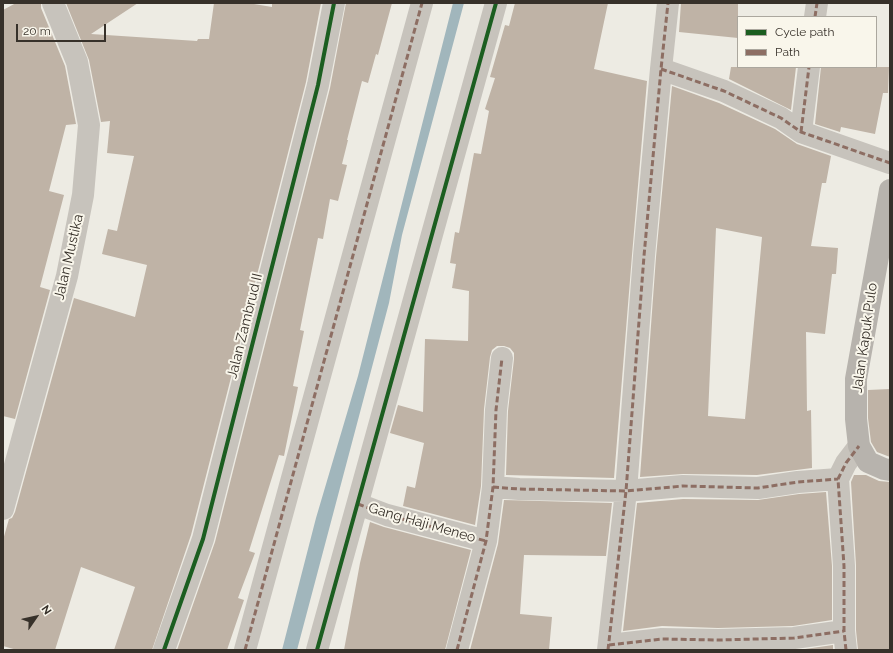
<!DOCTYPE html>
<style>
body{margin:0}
#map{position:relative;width:893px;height:653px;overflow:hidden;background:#edebe3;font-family:Raleway,sans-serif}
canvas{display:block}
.frame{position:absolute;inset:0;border:4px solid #37312a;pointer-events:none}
.legend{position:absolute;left:737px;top:16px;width:140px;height:52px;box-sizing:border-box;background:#f9f6eb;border:1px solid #aba79e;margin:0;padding:5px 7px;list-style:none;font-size:12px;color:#37312a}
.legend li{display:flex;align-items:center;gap:8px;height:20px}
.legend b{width:20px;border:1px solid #aba79e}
.north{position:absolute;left:16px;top:597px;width:40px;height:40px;-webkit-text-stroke:3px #f9f6eb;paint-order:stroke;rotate:56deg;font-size:11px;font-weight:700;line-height:16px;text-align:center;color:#37312a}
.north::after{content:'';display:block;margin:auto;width:14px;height:18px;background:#37312a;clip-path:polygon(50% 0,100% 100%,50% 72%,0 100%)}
.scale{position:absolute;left:16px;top:24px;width:90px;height:18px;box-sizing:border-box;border:2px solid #37312a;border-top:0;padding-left:5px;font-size:12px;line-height:14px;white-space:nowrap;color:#37312a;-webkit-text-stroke:3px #f9f6eb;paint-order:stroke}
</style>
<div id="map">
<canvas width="893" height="653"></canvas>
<div class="frame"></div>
<ul class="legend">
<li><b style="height:5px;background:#1b5e20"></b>Cycle path</li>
<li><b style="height:5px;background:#8d6e63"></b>Path</li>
</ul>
<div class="north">N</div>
<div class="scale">20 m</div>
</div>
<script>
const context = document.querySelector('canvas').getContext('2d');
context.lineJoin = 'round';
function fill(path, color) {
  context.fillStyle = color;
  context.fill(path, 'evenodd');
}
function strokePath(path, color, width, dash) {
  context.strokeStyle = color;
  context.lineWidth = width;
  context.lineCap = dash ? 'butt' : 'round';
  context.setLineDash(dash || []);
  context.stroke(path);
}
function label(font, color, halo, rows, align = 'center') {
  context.font = font + ' Raleway,sans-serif';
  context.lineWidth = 4;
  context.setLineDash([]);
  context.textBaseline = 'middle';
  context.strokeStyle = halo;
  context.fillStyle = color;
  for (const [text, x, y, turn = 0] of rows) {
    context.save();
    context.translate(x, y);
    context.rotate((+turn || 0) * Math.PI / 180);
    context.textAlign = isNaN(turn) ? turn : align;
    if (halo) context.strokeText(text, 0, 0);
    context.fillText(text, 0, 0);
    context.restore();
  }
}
const water = new Path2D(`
 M 453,3 L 464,3 L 402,235 L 389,303 L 297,650 L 282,650 L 316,518 L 358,376 Z`);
const building = new Path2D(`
 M 16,3 L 41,3 L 41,8 L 65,66 L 76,124 L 66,125 L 49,191 L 64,195 L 40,287 L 50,290 L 15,419 L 3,416 L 3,139 L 4,134 L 3,120 L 3,10 Z
 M 66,3 L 138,3 L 91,34 L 197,41 L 198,39 L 209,39 L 214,3 L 248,3 L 272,7 L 272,3 L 321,3 L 306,82 L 191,535 L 152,650 L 114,650 L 135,587 L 81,567 L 55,650 L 17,650 L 3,646 L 3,540 L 9,519 L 12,518 L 15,512 L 74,298 L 135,317 L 147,265 L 102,254 L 108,229 L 117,231 L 134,156 L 107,153 L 110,121 L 101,122 L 89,60 Z
 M 346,3 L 392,3 L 378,55 L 376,54 L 368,83 L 362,81 L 347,140 L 348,140 L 342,164 L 347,165 L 338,201 L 330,199 L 323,239 L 318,238 L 300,330 L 304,331 L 293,386 L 298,387 L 284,456 L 279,455 L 249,551 L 255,553 L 238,598 L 244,600 L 227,650 L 177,650 L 215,542 L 330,88 Z
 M 515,3 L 608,3 L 594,69 L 647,81 L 632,255 L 614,478 L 506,475 L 508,411 L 514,359 L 514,353 L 510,348 L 504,346 L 497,346 L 492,350 L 490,357 L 484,409 L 481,486 L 475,525 L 403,506 L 407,486 L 415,488 L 424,443 L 390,433 L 398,405 L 423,412 L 425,339 L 468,341 L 469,291 L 452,288 L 456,264 L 450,263 L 455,232 L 459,233 L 474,153 L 481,154 L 489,111 L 485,109 L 495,78 L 490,77 L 505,25 L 509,26 Z
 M 681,3 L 738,3 L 738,38 L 679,32 Z
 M 731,67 L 796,67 L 791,110 L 729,79 Z
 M 821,67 L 889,67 L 888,93 L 883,93 L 875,134 L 841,127 L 840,132 L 815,124 Z
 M 672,86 L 719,103 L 775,129 L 797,144 L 831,156 L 826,183 L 822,183 L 811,246 L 838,248 L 836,274 L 832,274 L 825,334 L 806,332 L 807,411 L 811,410 L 812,468 L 757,475 L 683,474 L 640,477 L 656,257 ZM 716,228 L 762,237 L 745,419 L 708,416 Z
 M 890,389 L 890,457 L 877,452 L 871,442 L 868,418 L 868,390 Z
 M 854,475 L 866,475 L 879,481 L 890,482 L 890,650 L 858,650 L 856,630 L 856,565 L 851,482 Z
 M 826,492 L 832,566 L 832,620 L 793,626 L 718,628 L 662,626 L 623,631 L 637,503 L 683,499 L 758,500 L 799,494 Z
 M 504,500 L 612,503 L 606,556 L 524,555 L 520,614 L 552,617 L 549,650 L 470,650 L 498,544 Z
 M 370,522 L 384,527 L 471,550 L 445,650 L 344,650 L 360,563 Z
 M 833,645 L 833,650 L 798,650 Z`);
const street = new Path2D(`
 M 815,17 L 817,3
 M 661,69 L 724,91 L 781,118 L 801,132 L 890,163
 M 801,132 L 809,67
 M 493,487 L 519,489 L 626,491 L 683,486 L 758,488 L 798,482 L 838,479
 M 358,504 L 387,515 L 486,541
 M 3,509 L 67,276 L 83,195 L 89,125 L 77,62 L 53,3
 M 609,645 L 662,639 L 718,640 L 794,638 L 844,631
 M 164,650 L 203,539 L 318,85 L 334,3
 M 245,650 L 422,3
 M 317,650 L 496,3
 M 457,650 L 486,541 L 493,487 L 496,410 L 502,358
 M 608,650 L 626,491 L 644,256 L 661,69 L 668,3
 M 846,650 L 844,631 L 844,566 L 838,479 L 846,463 L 859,446`);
const secondary = new Path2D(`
 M 890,190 L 856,379 L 856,419 L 859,446 L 868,462 L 884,469 L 890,470`);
const quiet = new Path2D(`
 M 815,17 L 817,3
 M 661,69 L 724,91 L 781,118 L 801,132 L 890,163
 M 801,132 L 809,67
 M 493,487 L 519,489 L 626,491 L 683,486 L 758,488 L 798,482 L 838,479
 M 358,504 L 387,515 L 486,541
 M 609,645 L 662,639 L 718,640 L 794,638 L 844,631
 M 245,650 L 422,3
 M 457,650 L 486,541 L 493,487 L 496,410 L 502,358
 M 608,650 L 626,491 L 644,256 L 661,69 L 668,3
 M 846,650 L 844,631 L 844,566 L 838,479 L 846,463 L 859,446`);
const cycleway = new Path2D(`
 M 164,650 L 203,539 L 318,85 L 334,3
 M 317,650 L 496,3`);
const streetNames = [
 ["Jalan Mustika",69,257,-77],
 ["Jalan Zambrud II",245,326,-76],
 ["Jalan Kapuk Pulo",865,338,-82],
 ["Gang Haji Meneo",422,523,16]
];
fill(water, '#a1b6bc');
fill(building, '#bfb3a6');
strokePath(street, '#c7c3bc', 22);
strokePath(secondary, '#b7b3ad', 22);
strokePath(quiet, '#8d6e63', 3, [6, 3]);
strokePath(cycleway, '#1b5e20', 4);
label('14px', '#37312a', '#f9f6eb', streetNames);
</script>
